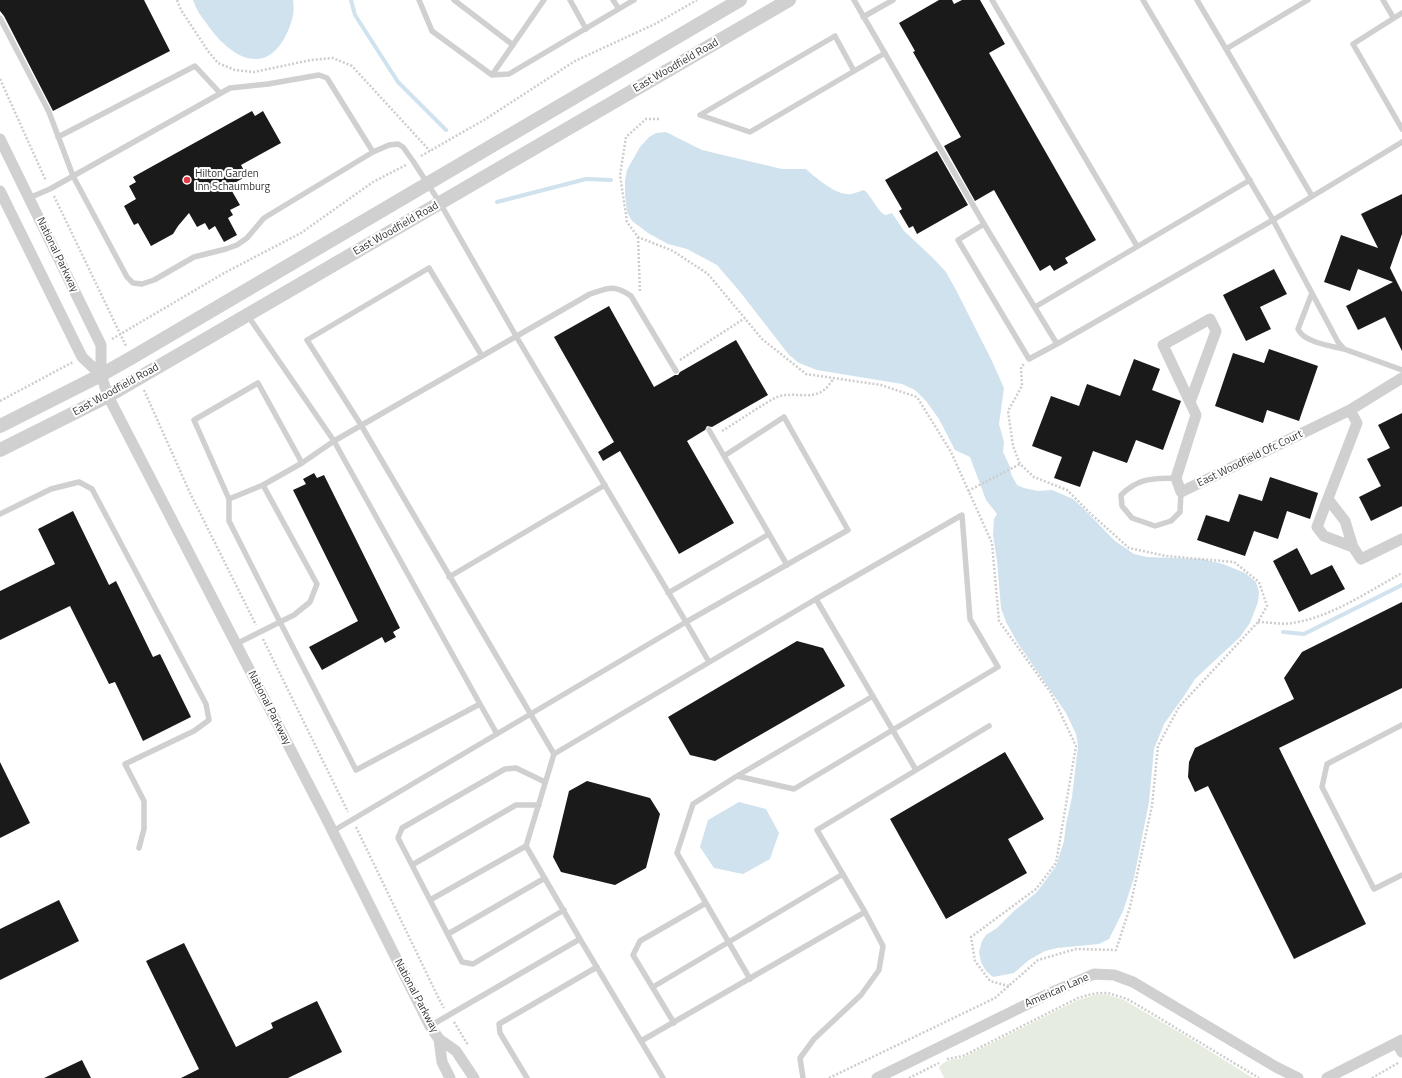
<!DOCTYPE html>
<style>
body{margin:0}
canvas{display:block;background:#fff}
</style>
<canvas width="1402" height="1078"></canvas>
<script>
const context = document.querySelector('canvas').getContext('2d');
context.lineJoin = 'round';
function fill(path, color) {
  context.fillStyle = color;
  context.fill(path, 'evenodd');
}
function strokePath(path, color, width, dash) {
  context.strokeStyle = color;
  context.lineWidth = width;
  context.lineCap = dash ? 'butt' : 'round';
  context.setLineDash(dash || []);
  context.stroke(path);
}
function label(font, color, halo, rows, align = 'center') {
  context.font = font + ' "Titillium Web",sans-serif';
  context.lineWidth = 4;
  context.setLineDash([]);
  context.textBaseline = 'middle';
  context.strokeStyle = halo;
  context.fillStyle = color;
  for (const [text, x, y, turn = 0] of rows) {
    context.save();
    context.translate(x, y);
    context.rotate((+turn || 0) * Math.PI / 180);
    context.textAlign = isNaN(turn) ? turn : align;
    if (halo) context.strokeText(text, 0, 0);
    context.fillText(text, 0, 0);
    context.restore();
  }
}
const green = new Path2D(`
 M 1105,994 L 1124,1000 L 1184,1035 L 1253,1078 L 944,1078 L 939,1067 C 948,1059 950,1060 962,1058 L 1078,1000 L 1095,995 Z`);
const water = new Path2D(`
 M 193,0 L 293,0 C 295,12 292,22 287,33 C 265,80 228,55 207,24 C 201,17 196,9 193,0 Z
 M 666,132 L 702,150 L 782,169 L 806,169 C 816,178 838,197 852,194 C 856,193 860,191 864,190 C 870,194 880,215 886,215 C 886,215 892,213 892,213 L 904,231 L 933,258 L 946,272 L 956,290 L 992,361 L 1004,388 L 999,424 L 1004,442 L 1003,452 L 1010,467 L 1011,474 L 1017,485 L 1024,488 L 1038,491 L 1052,490 L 1073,499 L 1083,508 L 1115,541 L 1134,554 L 1147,557 L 1202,559 L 1223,564 L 1245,573 L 1256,582 L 1259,592 L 1258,602 L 1250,623 L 1240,637 L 1195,679 L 1184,696 L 1164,724 L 1154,749 L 1149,802 L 1134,878 L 1123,911 L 1109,939 L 1099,944 L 1057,948 L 1045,951 L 1029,960 L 1014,973 L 993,977 L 986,971 L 981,962 L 979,952 L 982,941 L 986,935 L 997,928 L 1014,911 L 1037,892 L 1056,866 L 1064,841 L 1066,824 L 1072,797 L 1078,746 L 1076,734 L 1066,713 L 1017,642 L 1006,622 L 1001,608 L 997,561 L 993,535 L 994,519 L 997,514 L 986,500 L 970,457 L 955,450 L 939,419 L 926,401 L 915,390 L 902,384 L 817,370 L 799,363 L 789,355 L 741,293 L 717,265 L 687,249 L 668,244 L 648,233 L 632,221 L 627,212 L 625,194 L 625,181 L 627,170 L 640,147 L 649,137 L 656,133 Z
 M 739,802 L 766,809 L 779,833 L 770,859 L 743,874 L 714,868 L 700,847 L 708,820 Z`);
const stream = new Path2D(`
 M 351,0 L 355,15 L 398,82 L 446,130
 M 497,202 L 586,179 L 611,180
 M 1283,632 L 1304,634 L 1402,585`);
const building = new Path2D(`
 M 0,0 L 144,0 L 170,51 L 53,111 L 4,16 L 0,11 Z
 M 939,0 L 952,0 L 954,4 L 962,0 L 980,0 L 1005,44 L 989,53 L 1096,240 L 1065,258 L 1068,263 L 1054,271 L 1050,265 L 1040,271 L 994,190 L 975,201 L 944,146 L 961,137 L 913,52 L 915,51 L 899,23 Z
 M 252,111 L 255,116 L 263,111 L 281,143 L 241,165 L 247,176 L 229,186 L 240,205 L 230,210 L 233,215 L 228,218 L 237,235 L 224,242 L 215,226 L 209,230 L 205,223 L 197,227 L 189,213 L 178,226 L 173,234 L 151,246 L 138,223 L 134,225 L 124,206 L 136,199 L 129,186 L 136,182 L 133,177 Z
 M 937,151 L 968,205 L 917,234 L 913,226 L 909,228 L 899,211 L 902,209 L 885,180 Z
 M 1402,194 L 1402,234 L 1390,268 L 1402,292 L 1402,351 L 1385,317 L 1358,330 L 1346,306 L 1393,282 L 1358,269 L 1350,291 L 1324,282 L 1341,235 L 1378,248 L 1361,214 Z
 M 1274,269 L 1287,294 L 1260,307 L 1271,329 L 1246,341 L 1223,295 Z
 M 609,306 L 654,387 L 675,375 L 678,375 L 680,372 L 736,340 L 768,395 L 712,427 L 707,426 L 705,430 L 687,441 L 734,523 L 679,554 L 620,451 L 603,461 L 598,452 L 614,442 L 554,337 Z
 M 1269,349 L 1318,366 L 1299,421 L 1267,410 L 1263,423 L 1215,406 L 1233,353 L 1264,363 Z
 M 1134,359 L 1160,369 L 1152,390 L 1181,401 L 1163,450 L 1136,440 L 1127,463 L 1093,451 L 1080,487 L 1054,478 L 1062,457 L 1032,446 L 1051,396 L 1079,406 L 1087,384 L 1120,396 Z
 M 1402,413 L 1402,506 L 1371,521 L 1359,497 L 1381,486 L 1367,459 L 1390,448 L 1378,425 Z
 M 314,473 L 317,478 L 324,475 L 400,628 L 393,632 L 396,637 L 385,643 L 382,637 L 322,670 L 309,647 L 358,621 L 293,490 L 306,484 L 303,479 Z
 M 1270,477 L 1318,493 L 1310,519 L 1287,511 L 1278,539 L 1254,531 L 1245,556 L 1197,540 L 1206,515 L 1229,522 L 1239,494 L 1262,501 Z
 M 73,511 L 109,585 L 116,581 L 153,657 L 160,654 L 191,717 L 143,741 L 115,682 L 109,684 L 70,606 L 0,640 L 0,591 L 55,564 L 38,529 Z
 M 1297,548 L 1311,575 L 1332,565 L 1345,589 L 1299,612 L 1273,561 Z
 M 1402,602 L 1402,688 L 1279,748 L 1366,924 L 1294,959 L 1208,786 L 1195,792 L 1188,777 L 1189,762 L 1195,748 L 1294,699 L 1284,678 L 1302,652 Z
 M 797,641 L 823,648 L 845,686 L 715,761 L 690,755 L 668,717 Z
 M 1005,752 L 1044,819 L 1008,839 L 1027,873 L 946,919 L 890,819 Z
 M 0,762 L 30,823 L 0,838 Z
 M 587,781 L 650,798 L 660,814 L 646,868 L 615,885 L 561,872 L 553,857 L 569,791 Z
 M 59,900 L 79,941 L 0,980 L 0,929 Z
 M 184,943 L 236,1047 L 273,1028 L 271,1023 L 317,1001 L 342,1052 L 288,1078 L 181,1078 L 199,1069 L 146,961 Z
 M 82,1060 L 91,1078 L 44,1078 Z`);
const path = new Path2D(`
 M 177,0 L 181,10 L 208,51 L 218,63 L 235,70 L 254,72 L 311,60 L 333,58 L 352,66 L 430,151
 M 0,79 L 46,181
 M 659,119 L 646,119 L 626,137 L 620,175 L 627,222 L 638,237 L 673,251 L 708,274 L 762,339 L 806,374 L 881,385 L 917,397 L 951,452 L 992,543 L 999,621 L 1051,693 L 1076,746 L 1056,863 L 1036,889 L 971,937 L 975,961 L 990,981 L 1009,986
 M 421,156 L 484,120 L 575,61 L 657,23 L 697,0
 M 54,196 L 126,346
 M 638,237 L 640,292
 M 112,339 L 226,272 L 301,233 L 373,182 L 406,165
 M 680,360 L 745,318
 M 144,390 L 190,493 L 256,625
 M 0,401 L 73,362
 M 722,431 C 740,420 757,408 775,398 C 791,390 810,401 824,390 C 828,387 831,382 834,378
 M 968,491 L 1020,464
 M 1258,622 C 1268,622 1281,625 1292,623 C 1332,617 1367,592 1402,573
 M 263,639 L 348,812
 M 356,827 L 439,999 L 444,1008
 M 454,1022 L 468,1045
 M 947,1059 L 963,1056 L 1078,998 L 1088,995 L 1099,993 L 1108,993 L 1127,999 L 1136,1004 L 1259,1078
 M 829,1078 L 995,998 L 1038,960 L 1076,949 L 1116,950 L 1130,907 L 1152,806 L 1158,746 L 1179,707 L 1258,622 L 1267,606 L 1259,582 L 1234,562 L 1166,556 L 1129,548 L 1091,514 L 1067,490 L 1034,477 L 1020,464 L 1013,446 L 1008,411 L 1022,386 L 1021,367 L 1024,364
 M 909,1078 L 939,1063
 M 1372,1078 L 1398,1063`);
const service = new Path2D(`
 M 419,0 L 432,31 L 492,75
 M 454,0 L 513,45
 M 544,0 L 492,75 L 509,74 L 634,0
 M 570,0 L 586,29
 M 613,0 L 619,9
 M 854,0 L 984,224
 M 992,0 L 1137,246
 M 1143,0 L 1273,220 L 1338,342 L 1344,349 L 1402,370
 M 1197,0 L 1226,49 L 1308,0
 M 1383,0 L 1393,17
 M 1402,13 L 1353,44 L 1402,129
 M 863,17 L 893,0
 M 0,18 L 49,112 L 73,176 L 127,277 L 133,283 L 142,284 L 154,280 L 194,257 L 226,249 L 237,245 L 247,238 L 264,218 L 373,152
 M 1226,49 L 1312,196
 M 854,71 L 835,36 L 700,115 L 750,132 L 885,53
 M 58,137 L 195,66 L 220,93
 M 29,198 L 50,189 L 230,88 L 268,84 L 319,75 L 327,78 L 373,152 L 389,145 L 398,144 L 403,147 L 413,161 L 440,203 L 516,336 L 686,622 L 333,831
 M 1312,293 L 1298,329 C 1303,342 1331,346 1344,349
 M 1035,307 L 1250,180
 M 1057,344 L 984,224 L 958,240 L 1029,359 L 1057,344 L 1273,220 L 1402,142
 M 709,430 L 724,456
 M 302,463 L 263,485 L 317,584 L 310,602 L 294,615 L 280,622 L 356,770 L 480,704 L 497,734
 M 1176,478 C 1152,479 1140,477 1121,495 L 1122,506 L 1132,518 L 1155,526 L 1171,521 L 1180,512 L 1181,492
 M 229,499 L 263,485
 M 0,514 L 51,489 L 79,482 L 92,489 L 206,704 L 209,720 L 194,731 L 125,764 L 144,801 L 144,829 L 139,848
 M 449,577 L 605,485
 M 668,593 L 769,534
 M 236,644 L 280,622 L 229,521 L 229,499 L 194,420 L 258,383 L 302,463 L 334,441 L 248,316
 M 709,662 L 686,622 L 848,530 L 784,417 L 724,456 L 787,565
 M 480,704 L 334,441 L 590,294 C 608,288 614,284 631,296 L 676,371
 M 1402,725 L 1327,764 L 1322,787 L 1374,889 L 1402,875
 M 554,754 L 816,599 L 916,770
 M 737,776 L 873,696
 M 545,782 L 516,768 L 505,769 L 402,828 L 398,838 L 462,962 L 473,964 L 564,910
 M 412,865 L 516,805 L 539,805
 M 430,900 L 526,846
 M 865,912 L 817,830 L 989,726
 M 448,934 L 545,878
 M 580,939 L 663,1078
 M 750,979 L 677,853 L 693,804 L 737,776 L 794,789 L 998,667 L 970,619 L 962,515 L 816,599
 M 653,987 L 843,874
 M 674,1023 L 633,955 L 640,941 L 706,903
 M 430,1026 L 580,939 L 526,846 L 554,754 L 361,425 L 307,340 L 429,268 L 482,356
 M 641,1041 L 865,912 L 883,946 L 879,970 L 861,995 L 814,1039 L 800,1058 L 803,1078
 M 527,1078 L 500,1033 L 499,1024 L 597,967`);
const minor = new Path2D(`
 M 0,139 L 101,345 L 101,375 L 108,396 L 325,816 L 430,1026 L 439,1039 L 456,1051 L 474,1078
 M 0,191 L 82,357 L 101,375
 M 1190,402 L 1216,331 L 1210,319 L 1163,345 L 1196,415 L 1176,478 L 1181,492 L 1350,410 L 1402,378
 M 1350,410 L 1357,423 L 1317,527 L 1324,536 L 1353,547 L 1361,559 L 1402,539
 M 1328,499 L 1345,521 L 1353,547
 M 439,1039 L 442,1062 L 450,1078
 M 1397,1043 L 1402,1052
 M 877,1078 L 1050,993 L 1094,974 L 1114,975 L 1133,982 L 1276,1067 L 1298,1078
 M 1327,1078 L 1402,1040`);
const tertiary = new Path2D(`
 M 0,426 L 101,375 L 131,358 L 740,0
 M 0,450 L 108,396 L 789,0`);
const markers = [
 [187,180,4,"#e63946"]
];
const streetNames = [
 ["East Woodfield Road",676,66,-30],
 ["East Woodfield Road",396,229,-30],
 ["National Parkway",57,255,64],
 ["East Woodfield Road",116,390,-29],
 ["East Woodfield Ofc Court",1250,459,-26],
 ["National Parkway",269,708,63],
 ["American Lane",1057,991,-24],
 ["National Parkway",416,996,62]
];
const poiNames = [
 ["Hilton Garden",195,174],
 ["Inn Schaumburg",195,187]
];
fill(green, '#e6ecdf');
fill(water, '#cfe2ee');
strokePath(stream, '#cfe2ee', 4);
fill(building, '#1a1a1a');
strokePath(path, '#cdcdcd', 2.5, [2, 2]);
strokePath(service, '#d0d0d0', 5.5);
strokePath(minor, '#d0d0d0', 11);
strokePath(tertiary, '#d0d0d0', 14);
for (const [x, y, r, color] of markers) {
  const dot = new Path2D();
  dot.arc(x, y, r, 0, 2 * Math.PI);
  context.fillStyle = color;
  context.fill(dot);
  strokePath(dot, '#fff', 1.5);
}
label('11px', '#333', '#fff', streetNames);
label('11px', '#333', '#fff', poiNames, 'left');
</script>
